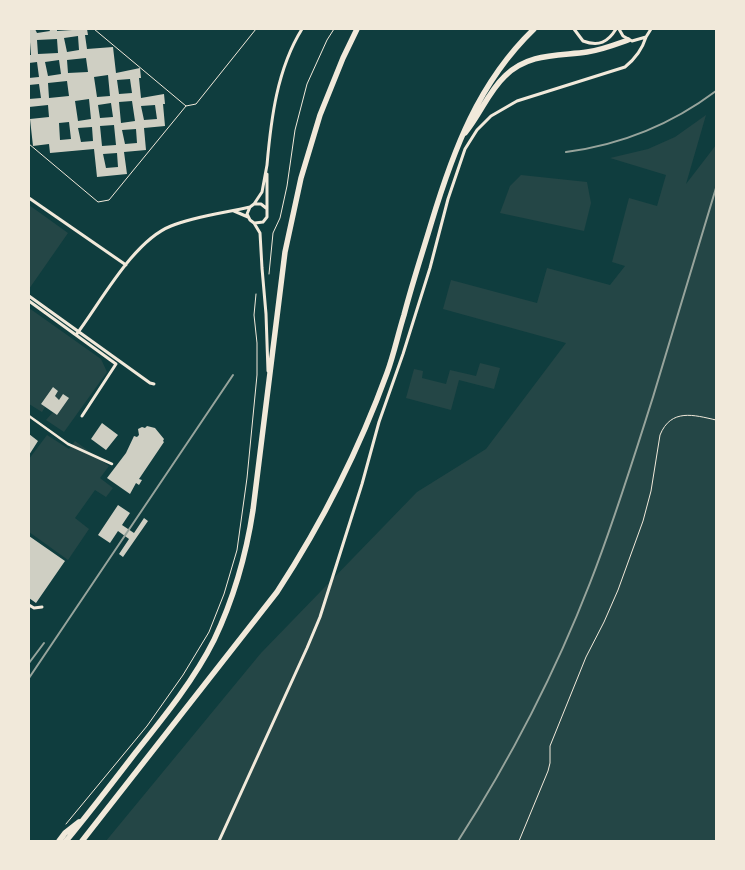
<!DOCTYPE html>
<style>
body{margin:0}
#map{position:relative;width:745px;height:870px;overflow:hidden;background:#0f3d3e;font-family:"Varela Round",sans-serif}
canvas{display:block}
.frame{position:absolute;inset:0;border:30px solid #f1e9da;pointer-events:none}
</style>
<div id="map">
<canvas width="745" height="870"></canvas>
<div class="frame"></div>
</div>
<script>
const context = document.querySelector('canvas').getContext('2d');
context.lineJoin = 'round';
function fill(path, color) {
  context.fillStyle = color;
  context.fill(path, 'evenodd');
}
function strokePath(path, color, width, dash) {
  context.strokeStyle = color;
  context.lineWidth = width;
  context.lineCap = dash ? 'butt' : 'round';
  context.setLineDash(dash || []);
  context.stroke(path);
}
const green = new Path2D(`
 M 706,115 L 686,184 L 716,145 L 716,841 L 106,841 L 261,653 L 417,492 L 486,449 L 566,343 L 443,309 L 451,280 L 537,303 L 547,268 L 610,285 L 625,266 L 612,262 L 629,198 L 657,206 L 666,175 L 610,158 L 648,149 L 675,137 Z
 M 521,175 L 587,182 L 591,203 L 584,231 L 500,213 L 510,186 Z
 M 29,205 L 68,233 L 29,289 Z
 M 29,308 L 101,359 L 107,372 L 64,432 L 46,420 L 53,412 L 57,415 L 59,400 L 55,396 L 58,391 L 53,387 L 41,404 L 45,407 L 42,412 L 29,404 Z
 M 480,363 L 500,368 L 494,389 L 459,380 L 451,410 L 406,398 L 414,369 L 423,371 L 422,378 L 446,384 L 450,370 L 476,376 Z
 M 47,435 L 69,449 L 75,441 L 109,466 L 100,478 L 113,488 L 106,497 L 95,490 L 75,518 L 89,529 L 68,560 L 29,532 L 29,459 Z`);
const building = new Path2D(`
 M 29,29 L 35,29 L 37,33 L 50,31 L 49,29 L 57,29 L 57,31 L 87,29 L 88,35 L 85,35 L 87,49 L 113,47 L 116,73 L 140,68 L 141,78 L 139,78 L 141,98 L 164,94 L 165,104 L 163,104 L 165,126 L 144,128 L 146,150 L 124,152 L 127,174 L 97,177 L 94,149 L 50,153 L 49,144 L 33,146 L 30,119 L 49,117 L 48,105 L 29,107 L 29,99 L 41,98 L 39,84 L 29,85 L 29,78 L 39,77 L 37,62 L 29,63 L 29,55 L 31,55 ZM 78,36 L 79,50 L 67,52 L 64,38 ZM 57,39 L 58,53 L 38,54 L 37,40 ZM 86,58 L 88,72 L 68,73 L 67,60 ZM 59,60 L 61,74 L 48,76 L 45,62 ZM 108,75 L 110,96 L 97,97 L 94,77 ZM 130,79 L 132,93 L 119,94 L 117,80 ZM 67,81 L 69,96 L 49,98 L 48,83 ZM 89,99 L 91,119 L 78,121 L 75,101 ZM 132,101 L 135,121 L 121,123 L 119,102 ZM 111,103 L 113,117 L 100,118 L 98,105 ZM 155,105 L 157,119 L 144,120 L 141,106 ZM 69,122 L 71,139 L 60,140 L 59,123 ZM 114,125 L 116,145 L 102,146 L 100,126 ZM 92,127 L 93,141 L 81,142 L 78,128 ZM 136,129 L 137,143 L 125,144 L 122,130 ZM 117,153 L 118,167 L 106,168 L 103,154 Z
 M 53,387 L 58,391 L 55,396 L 59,400 L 63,394 L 69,398 L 57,415 L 41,404 Z
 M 102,423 L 118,435 L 106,450 L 91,439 Z
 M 147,426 L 155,428 L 164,439 L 163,441 L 164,442 L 139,479 L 142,480 L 139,485 L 136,483 L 130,494 L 107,478 L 126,453 L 134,436 L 137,437 L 139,435 L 138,429 L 142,427 L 145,428 Z
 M 29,434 L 38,441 L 29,455 Z
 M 118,505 L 130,513 L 122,525 L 134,533 L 144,518 L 148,521 L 123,557 L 119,554 L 129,539 L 118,531 L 110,543 L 98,535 Z
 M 29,536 L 65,561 L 36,603 L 29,598 Z`);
const path = new Path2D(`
 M 269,274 L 273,233 L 280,218 L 287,186 L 295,130 L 307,84 L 327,40 L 334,29
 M 66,824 L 147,726 L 183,675 L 209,632 L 224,594 L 237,550 L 247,478 L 257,375 L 257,343 L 254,315 L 256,294
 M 519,841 L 548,771 L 550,763 L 550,746 L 586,657 L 604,622 L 618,590 L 643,521 L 651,491 L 660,435 C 671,408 694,415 716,420`);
const service = new Path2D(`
 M 94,29 L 186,106 L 196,104 L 256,29
 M 29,144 L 98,202 L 109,200 L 186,106`);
const pedestrian = new Path2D(`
 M 29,416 L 68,444 L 112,464`);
const minor = new Path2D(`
 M 574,29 L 583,41 C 599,47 608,42 616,29
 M 619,29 L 623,36 L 632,41 L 646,37 L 651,29
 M 267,165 L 262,192 L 254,204 L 250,207 L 247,214 L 250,220 L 254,223 L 260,233 L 262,268 L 266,314 L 268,371
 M 267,165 C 271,119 277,69 302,29
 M 29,198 L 126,265
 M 254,204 L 261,204 L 266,208
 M 234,211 L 248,217
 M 255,223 L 263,222 L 267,217 L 267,174
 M 29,296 L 150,383 L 154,384
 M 29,301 L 116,364
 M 76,335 C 101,302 133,241 171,226 C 196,216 224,213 250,207
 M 82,416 L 116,364
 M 29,605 L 34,608 L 42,607
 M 219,841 L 307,648 L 320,617 L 362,484 L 379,422 L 403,354 L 430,268 L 448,199 L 465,149 L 477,130 L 491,116 L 517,101 L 625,67 C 635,59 642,50 646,37`);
const motorway = new Path2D(`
 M 465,133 C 480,115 488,92 505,76 C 528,53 558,56 587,52 C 602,50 614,45 628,40
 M 59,841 L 65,833 L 79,822
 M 66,841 C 90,812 113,782 136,752 C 164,717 194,680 214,640 C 234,598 246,556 253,510 L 285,252 L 301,178 L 320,115 L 343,58 L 357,29
 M 82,841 L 277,592 C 322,523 359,450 387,373 C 394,354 398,334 404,315 C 412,284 422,254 431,224 C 453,151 478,83 534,29`);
const rail = new Path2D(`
 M 566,152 C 620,145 672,124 716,91
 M 29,663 L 44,643
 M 29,678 L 233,375
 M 458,841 C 510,760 555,673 590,583 C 614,522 633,460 653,397 C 674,327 695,257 716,188`);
fill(green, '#244646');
fill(building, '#cfcfc3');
strokePath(path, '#f1e9da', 1);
strokePath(service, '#f1e9da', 1);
strokePath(pedestrian, '#f1e9da', 2.5);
strokePath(minor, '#f1e9da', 3);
strokePath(motorway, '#f1e9da', 5.5);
strokePath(rail, '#97a49c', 2);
</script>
